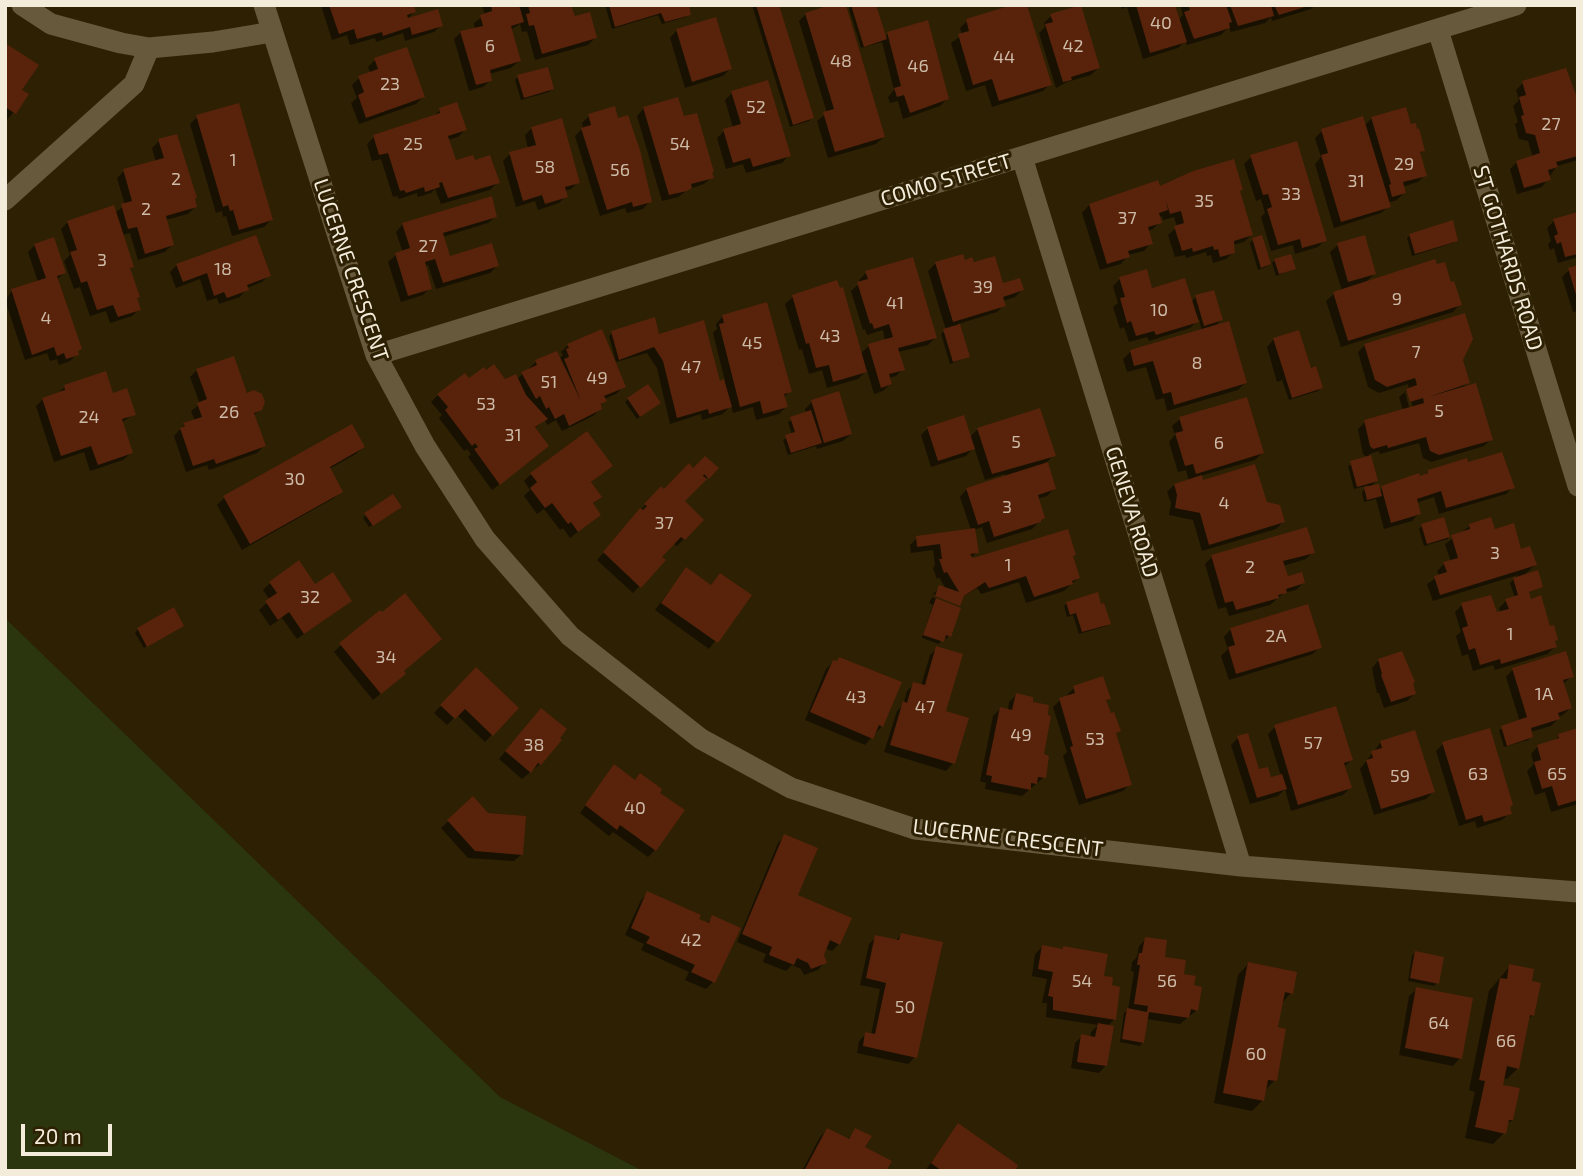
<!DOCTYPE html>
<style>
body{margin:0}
#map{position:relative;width:1583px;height:1176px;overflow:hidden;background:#2d2003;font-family:"Exo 2",sans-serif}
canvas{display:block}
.frame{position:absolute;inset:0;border:7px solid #f4ecdb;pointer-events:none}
.scale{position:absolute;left:21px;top:1124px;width:91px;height:32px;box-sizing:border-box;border:4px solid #f4ecdb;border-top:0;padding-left:9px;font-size:21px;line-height:24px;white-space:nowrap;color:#f4ecdb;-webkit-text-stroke:5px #2d2003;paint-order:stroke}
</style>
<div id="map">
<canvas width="1583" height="1176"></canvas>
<div class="frame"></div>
<div class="scale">20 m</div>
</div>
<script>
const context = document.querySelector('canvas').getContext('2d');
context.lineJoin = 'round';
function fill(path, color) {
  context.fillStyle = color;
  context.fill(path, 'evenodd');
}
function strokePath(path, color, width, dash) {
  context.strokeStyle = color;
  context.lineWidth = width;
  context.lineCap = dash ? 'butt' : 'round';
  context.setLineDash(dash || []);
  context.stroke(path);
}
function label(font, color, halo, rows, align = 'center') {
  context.font = font + ' "Exo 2",sans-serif';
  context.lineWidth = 6;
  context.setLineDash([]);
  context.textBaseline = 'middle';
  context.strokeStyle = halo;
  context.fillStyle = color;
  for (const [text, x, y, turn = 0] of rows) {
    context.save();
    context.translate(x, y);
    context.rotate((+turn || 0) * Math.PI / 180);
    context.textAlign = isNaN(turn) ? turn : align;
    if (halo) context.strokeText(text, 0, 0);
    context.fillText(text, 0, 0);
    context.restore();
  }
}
const green = new Path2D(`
 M 5,618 L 500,1097 L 643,1171 L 5,1171 Z`);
const shadow = new Path2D(`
 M 321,5 L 412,5 L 414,12 L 405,21 L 441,25 L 434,32 L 405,41 L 403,33 L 376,42 L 375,38 L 350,45 L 347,35 L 332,40 Z
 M 482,5 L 570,5 L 573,18 L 595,38 L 588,45 L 535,60 L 527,31 L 522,32 L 520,24 L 510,30 L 519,61 L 511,68 L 489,74 L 491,80 L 483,87 L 469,91 L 454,39 L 461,32 L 475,30 L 474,23 L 485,15 Z
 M 605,5 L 693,5 L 688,7 L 689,14 L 686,17 L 662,24 L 658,15 L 612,29 Z
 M 752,5 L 777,5 L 812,118 L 809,121 L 790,127 Z
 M 852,5 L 884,37 L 888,34 L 947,99 L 940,106 L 903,119 L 898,101 L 890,103 L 888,97 L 894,90 L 882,42 L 861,48 L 849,9 Z
 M 1120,5 L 1176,5 L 1174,6 L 1178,20 L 1183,15 L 1180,5 L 1315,5 L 1311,9 L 1272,21 L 1271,17 L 1265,23 L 1231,32 L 1229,27 L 1221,35 L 1187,45 L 1185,41 L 1178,48 L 1143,59 L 1127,7 L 1122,9 Z
 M 806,14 L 884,137 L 876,144 L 828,158 L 817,121 L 827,113 L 799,21 Z
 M 1051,16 L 1098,68 L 1091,75 L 1067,82 L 1056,88 L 1039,33 L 1045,27 L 1044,23 Z
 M 967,21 L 1050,84 L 1043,91 L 992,107 L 985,85 L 966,91 L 951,43 L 962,35 L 960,28 Z
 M 677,30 L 730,69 L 723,76 L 685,88 L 670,38 Z
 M 5,46 L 20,91 L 27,95 L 7,120 L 5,119 Z
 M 375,60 L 423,97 L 416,104 L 359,124 L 351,103 L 357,98 L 352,85 L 359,78 L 371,74 L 368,67 Z
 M 518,77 L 552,89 L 549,92 L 521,100 L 515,80 Z
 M 1523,83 L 1578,96 L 1578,160 L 1557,166 L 1542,187 L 1517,194 L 1510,169 L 1517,162 L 1533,158 L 1528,141 L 1519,139 L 1515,124 L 1518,122 L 1513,106 L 1519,100 L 1516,90 Z
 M 732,93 L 789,155 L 782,163 L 746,173 L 743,164 L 726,169 L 717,138 L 724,131 L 733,128 L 725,100 Z
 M 644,108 L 683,118 L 711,173 L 712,177 L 704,184 L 689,189 L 678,197 L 662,201 L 637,116 Z
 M 440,110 L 465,130 L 458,137 L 447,140 L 455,163 L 473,162 L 498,182 L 490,190 L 441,204 L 435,189 L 431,193 L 418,197 L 417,193 L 399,199 L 397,196 L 393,197 L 381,159 L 372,161 L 367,144 L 374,137 L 432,118 Z
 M 589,116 L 650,201 L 643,209 L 627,213 L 625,208 L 600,216 L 575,136 L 583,128 L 582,123 Z
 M 197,117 L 271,220 L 264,227 L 232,236 L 226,216 L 223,217 L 222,211 L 216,213 L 190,124 Z
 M 1372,118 L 1410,126 L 1423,150 L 1419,155 L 1425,175 L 1418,182 L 1402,187 L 1404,193 L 1397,200 L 1387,203 L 1389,206 L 1381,213 L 1334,228 L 1315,164 L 1321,157 L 1315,138 L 1322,131 L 1364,126 Z
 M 532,128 L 578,182 L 571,189 L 565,191 L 566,196 L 559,203 L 538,210 L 535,201 L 516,207 L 503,161 L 510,154 L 528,149 L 525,135 Z
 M 159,141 L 195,207 L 188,214 L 165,220 L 172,245 L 165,252 L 138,260 L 130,233 L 122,235 L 132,266 L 129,270 L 139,309 L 132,316 L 110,323 L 106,311 L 90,316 L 80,287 L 74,289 L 64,261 L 70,255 L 61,229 L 68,222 L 115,213 L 125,205 L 117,178 L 124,171 L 156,162 L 152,148 Z
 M 1251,157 L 1325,240 L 1318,247 L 1295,254 L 1293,245 L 1271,251 L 1261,217 L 1265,213 L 1261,199 L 1256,201 L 1244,164 Z
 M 1159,189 L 1238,192 L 1251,235 L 1244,242 L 1233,245 L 1234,252 L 1226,259 L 1213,263 L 1211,255 L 1207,256 L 1206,252 L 1186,258 L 1185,255 L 1175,257 L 1168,235 L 1177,227 L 1174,217 L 1163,220 L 1162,216 L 1158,217 L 1160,222 L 1153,229 L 1147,231 L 1151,243 L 1144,251 L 1128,255 L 1121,264 L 1100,270 L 1082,213 L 1089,205 Z
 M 1578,213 L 1578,257 L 1558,263 L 1554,248 L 1550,250 L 1548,244 L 1551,241 L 1547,228 L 1554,221 Z
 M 496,216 L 488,223 L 442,237 L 449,258 L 497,266 L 490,273 L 436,289 L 428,265 L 424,266 L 430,288 L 423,295 L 401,302 L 388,262 L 396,255 L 403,253 L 396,232 L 403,224 Z
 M 1410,235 L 1457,240 L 1453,243 L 1412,256 L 1407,238 Z
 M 1253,240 L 1269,264 L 1266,267 L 1258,270 L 1250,243 Z
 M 35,245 L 64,272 L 57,280 L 77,354 L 70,361 L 59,365 L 57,359 L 50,361 L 47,353 L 25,360 L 5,300 L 12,291 L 38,282 L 28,252 Z
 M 1338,245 L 1374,274 L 1364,284 L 1450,284 L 1460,304 L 1453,312 L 1341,347 L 1326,301 L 1334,294 L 1342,291 L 1330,252 Z
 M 961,256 L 963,262 L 973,264 L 1002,285 L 1022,290 L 1015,297 L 1003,301 L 1004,305 L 997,312 L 958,324 L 968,357 L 950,364 L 941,334 L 946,330 L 928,271 L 935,264 Z
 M 1275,260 L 1294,268 L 1276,276 L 1272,263 Z
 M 177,265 L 269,275 L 262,282 L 247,288 L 240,297 L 219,304 L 217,298 L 207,301 L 200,279 L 176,288 L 170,272 Z
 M 1578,267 L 1578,311 L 1573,312 L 1562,277 L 1569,270 Z
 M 866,273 L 935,338 L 928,345 L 898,352 L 903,369 L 896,376 L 889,378 L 890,384 L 883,391 L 874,394 L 867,370 L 858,379 L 827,388 L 822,370 L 809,374 L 802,349 L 799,350 L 785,304 L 793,297 L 860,354 L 869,346 L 885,341 L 883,330 L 867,335 L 865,329 L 863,330 L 851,291 L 860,283 L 859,280 Z
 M 1120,279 L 1191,302 L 1196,297 L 1221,320 L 1214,327 L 1245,383 L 1238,390 L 1167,411 L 1164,398 L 1156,400 L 1146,367 L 1127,372 L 1123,359 L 1130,352 L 1202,331 L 1199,319 L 1190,328 L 1149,341 L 1147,337 L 1129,342 L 1124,327 L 1120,329 L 1113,307 L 1118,303 L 1113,286 Z
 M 723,316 L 790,391 L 783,398 L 786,407 L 779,414 L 756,420 L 753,407 L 733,413 L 731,405 L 723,414 L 702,420 L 701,414 L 670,424 L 657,368 L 647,353 L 616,362 L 609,336 L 612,333 L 658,336 L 719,383 L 725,381 L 713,333 L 717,329 L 716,324 Z
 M 1274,339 L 1309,367 L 1321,388 L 1318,391 L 1289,400 L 1282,380 L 1277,382 L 1267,347 Z
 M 568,345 L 623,387 L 616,394 L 604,399 L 600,409 L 593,416 L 562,431 L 556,420 L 547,425 L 545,420 L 534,429 L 540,453 L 492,490 L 468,457 L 471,454 L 467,449 L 464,451 L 439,418 L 442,415 L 431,402 L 438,395 L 468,381 L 516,380 L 536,362 L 559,359 L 563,355 L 561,352 Z
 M 1365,345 L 1461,360 L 1468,383 L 1462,388 L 1491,439 L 1484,446 L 1431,462 L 1423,458 L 1419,443 L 1380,454 L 1379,451 L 1369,454 L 1376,481 L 1369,488 L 1379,491 L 1382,488 L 1425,475 L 1429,471 L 1467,464 L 1513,487 L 1506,494 L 1439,514 L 1434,497 L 1416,503 L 1419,513 L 1412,521 L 1384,529 L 1376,499 L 1364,502 L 1362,492 L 1369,485 L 1354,489 L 1348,466 L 1368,458 L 1363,454 L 1358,429 L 1365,422 L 1403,411 L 1399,397 L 1405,392 L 1410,411 L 1414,410 L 1408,392 L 1405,392 L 1409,389 L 1408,384 L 1379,393 L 1368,387 L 1358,352 Z
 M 197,370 L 246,395 L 260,409 L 253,416 L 264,446 L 257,453 L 209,470 L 207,465 L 186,472 L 174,436 L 184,425 L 195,421 L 191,411 L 200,404 L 190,377 Z
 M 65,387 L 111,395 L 134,414 L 121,423 L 131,453 L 123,460 L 90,471 L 84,452 L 54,462 L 36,406 L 43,399 L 57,394 Z
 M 628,399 L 655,405 L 637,419 L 625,402 Z
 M 812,402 L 851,434 L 843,441 L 817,449 L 816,446 L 788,455 L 783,440 L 792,435 L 788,422 L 806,414 L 805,409 Z
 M 1180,419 L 1262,453 L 1255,460 L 1200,476 L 1202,482 L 1265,503 L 1283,522 L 1276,529 L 1202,551 L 1193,520 L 1169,515 L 1171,503 L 1167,492 L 1174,485 L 1189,481 L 1186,470 L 1178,472 L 1169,442 L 1175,435 L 1172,426 Z
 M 928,428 L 970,437 L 978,429 L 1054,455 L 1046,463 L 1054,489 L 1047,496 L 1037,499 L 1043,518 L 1032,529 L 987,543 L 982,527 L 974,530 L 977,552 L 967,562 L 1074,555 L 1071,558 L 1078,578 L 1064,591 L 1026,603 L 1019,582 L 981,594 L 977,588 L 961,598 L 957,606 L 957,603 L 933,594 L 940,587 L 946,589 L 939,577 L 937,579 L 933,568 L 935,565 L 933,550 L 911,553 L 910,545 L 917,538 L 971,530 L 960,497 L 967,489 L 1005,478 L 1005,474 L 985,480 L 974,447 L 966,456 L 931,467 L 921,435 Z
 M 363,447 L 356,454 L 329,469 L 341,491 L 334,498 L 242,550 L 217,505 L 224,498 Z
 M 611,466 L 590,483 L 600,497 L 592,505 L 599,515 L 570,538 L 563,528 L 560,530 L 544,509 L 537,514 L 524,496 L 530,490 L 524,481 L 531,474 Z
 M 716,468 L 683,502 L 702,520 L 677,546 L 673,543 L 660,557 L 663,560 L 633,593 L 597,560 L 654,495 L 664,491 L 693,470 Z
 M 396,509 L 369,527 L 363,518 L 366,515 Z
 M 1443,520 L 1448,539 L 1424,546 L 1419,529 L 1422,526 Z
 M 1470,526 L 1494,531 L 1535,565 L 1523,576 L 1541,587 L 1527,593 L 1556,640 L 1554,643 L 1555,647 L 1547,654 L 1495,670 L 1493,665 L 1473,671 L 1468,654 L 1462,656 L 1456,636 L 1461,632 L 1455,612 L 1462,605 L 1495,615 L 1501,613 L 1499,608 L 1506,601 L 1515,598 L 1510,583 L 1518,575 L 1433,601 L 1427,584 L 1439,576 L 1437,571 L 1444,564 L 1451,562 L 1445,544 Z
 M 1313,552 L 1306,559 L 1283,566 L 1287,579 L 1303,583 L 1296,590 L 1284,593 L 1270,605 L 1229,616 L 1226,607 L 1218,609 L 1205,564 L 1212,557 Z
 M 686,569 L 710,586 L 749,595 L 709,649 L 655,610 Z
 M 270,583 L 315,586 L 350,600 L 297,639 L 282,618 L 270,626 L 259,610 L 270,600 L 263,590 Z
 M 932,597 L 957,607 L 949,636 L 946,639 L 943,638 L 939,644 L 922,638 L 933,605 L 929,603 Z
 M 1067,603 L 1109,623 L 1106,626 L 1079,634 L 1073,615 L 1067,617 L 1064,606 Z
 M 179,628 L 144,648 L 135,633 L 138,629 Z
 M 1231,629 L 1320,647 L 1313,654 L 1229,680 L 1221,656 L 1228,649 L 1224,637 Z
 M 341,645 L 402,671 L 397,680 L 373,700 L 334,652 Z
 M 937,648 L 944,712 L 953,763 L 946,771 L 884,752 L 897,711 L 903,705 L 907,691 L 914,684 L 921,686 L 930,655 Z
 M 1379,660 L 1414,694 L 1407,701 L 1384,708 L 1379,693 L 1377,693 L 1372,668 Z
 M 833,662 L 882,726 L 865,745 L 805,720 L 826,669 Z
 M 476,669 L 517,708 L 485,742 L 457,715 L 447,725 L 434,713 Z
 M 1513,669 L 1572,676 L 1563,684 L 1570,708 L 1563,715 L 1557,717 L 1558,719 L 1551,726 L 1530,732 L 1531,737 L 1528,740 L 1504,747 L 1499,730 L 1520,722 L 1506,677 Z
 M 1074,688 L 1109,698 L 1105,702 L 1119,731 L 1115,734 L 1130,784 L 1123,791 L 1079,805 L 1063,756 L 1067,752 L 1053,707 L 1060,700 L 1067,697 L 1067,695 Z
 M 1016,695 L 1042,756 L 1044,777 L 1022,796 L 985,789 L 986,783 L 980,781 L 993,716 L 1000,709 L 1008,710 L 1009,702 Z
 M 534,717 L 560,740 L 540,764 L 522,779 L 499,759 Z
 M 1275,727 L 1351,760 L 1344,767 L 1350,788 L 1343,795 L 1291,811 L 1285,789 L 1278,796 L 1250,804 L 1231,745 L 1238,738 L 1258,771 L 1270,779 L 1281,776 L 1268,734 Z
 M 1578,730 L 1578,804 L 1551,812 L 1545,792 L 1535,795 L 1527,771 L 1534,764 L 1531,754 L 1538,746 L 1553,742 L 1559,736 Z
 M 1381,742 L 1433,792 L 1426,799 L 1374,815 L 1360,769 Z
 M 1443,744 L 1508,808 L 1510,813 L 1502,820 L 1477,828 L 1475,821 L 1459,826 L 1436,751 Z
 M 614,766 L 655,850 L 648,857 L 613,832 L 609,836 L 580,813 Z
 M 473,799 L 522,854 L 514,861 L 468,858 L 441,828 Z
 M 785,836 L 796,896 L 839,944 L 832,951 L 825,948 L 822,955 L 825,962 L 818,970 L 804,975 L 801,969 L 792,965 L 786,971 L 763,962 L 766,954 L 737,942 L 778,843 Z
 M 648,893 L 706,924 L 713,917 L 713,982 L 706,989 L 685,980 L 689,972 L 641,950 L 644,944 L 625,935 L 641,900 Z
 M 901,935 L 915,1057 L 908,1064 L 857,1053 L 859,1041 L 866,1034 L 871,1035 L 880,989 L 860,985 L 869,944 L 876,937 L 895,941 Z
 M 1146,939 L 1192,987 L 1197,1010 L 1180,1024 L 1146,1019 L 1143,1042 L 1140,1046 L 1120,1042 L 1124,1013 L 1128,1010 L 1134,972 L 1131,971 L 1132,962 L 1137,957 L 1139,946 Z
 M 1042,947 L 1061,950 L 1064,948 L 1102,977 L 1114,1020 L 1107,1026 L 1106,1065 L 1099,1073 L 1071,1068 L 1075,1043 L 1082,1036 L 1090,1038 L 1091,1032 L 1098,1025 L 1046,1017 L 1047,1003 L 1042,1003 L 1047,979 L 1032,976 L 1035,954 Z
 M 1415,953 L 1437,983 L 1434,986 L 1408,981 L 1412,956 Z
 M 1248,964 L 1291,993 L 1281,1004 L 1276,1029 L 1275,1080 L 1264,1091 L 1263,1100 L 1252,1111 L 1214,1103 L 1238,975 Z
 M 1510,966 L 1530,982 L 1533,1015 L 1527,1020 L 1518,1068 L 1507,1079 L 1503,1078 L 1501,1086 L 1512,1120 L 1506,1125 L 1504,1133 L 1493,1144 L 1465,1138 L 1475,1092 L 1469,1090 L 1489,991 Z
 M 1417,989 L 1460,1058 L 1453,1066 L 1399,1055 L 1409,996 Z
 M 958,1125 L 1012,1171 L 925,1171 Z
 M 827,1130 L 847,1140 L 856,1130 L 863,1148 L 884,1171 L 802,1171 L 820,1137 Z`);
const building = new Path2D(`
 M 329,5 L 414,5 L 416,12 L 407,15 L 408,18 L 438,9 L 443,26 L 412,35 L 410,27 L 383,36 L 382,32 L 357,39 L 354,29 L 339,34 Z
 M 491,5 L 519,5 L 524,22 L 511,26 L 521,61 L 490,70 L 492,81 L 476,85 L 460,31 L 483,26 L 480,15 L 492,11 Z
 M 528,5 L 571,5 L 575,16 L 590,12 L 597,38 L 542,54 L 534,25 L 529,26 L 526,14 L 530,13 Z
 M 609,5 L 689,5 L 691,15 L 665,22 L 661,13 L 615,27 Z
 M 756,5 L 779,5 L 814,118 L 793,125 Z
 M 830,5 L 846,5 L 885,137 L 835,152 L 823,112 L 834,109 L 805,13 Z
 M 851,5 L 876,5 L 887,39 L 864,47 Z
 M 1012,5 L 1027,5 L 1052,85 L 999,101 L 992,79 L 973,85 L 958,34 L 969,31 L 966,19 Z
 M 1081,5 L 1100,68 L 1071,77 L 1072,80 L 1063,82 L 1045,24 L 1053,22 L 1050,14 Z
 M 1136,5 L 1175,5 L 1187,42 L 1150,53 Z
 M 1188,5 L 1226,5 L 1232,22 L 1229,23 L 1230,28 L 1194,39 L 1184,12 L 1190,10 Z
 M 1230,5 L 1271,5 L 1274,16 L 1238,26 Z
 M 1274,5 L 1308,5 L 1308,6 L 1279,15 Z
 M 716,17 L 732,69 L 692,82 L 676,29 Z
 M 928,20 L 949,99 L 910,113 L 904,95 L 897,97 L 894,88 L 901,86 L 887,32 Z
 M 5,43 L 39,65 L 22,90 L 29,94 L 16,114 L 5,107 Z
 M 407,47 L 425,97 L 366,118 L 358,95 L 364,92 L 358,76 L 378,69 L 374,58 Z
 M 548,67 L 554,89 L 524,98 L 517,75 Z
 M 1566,68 L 1576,95 L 1578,94 L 1578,156 L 1556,162 L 1558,167 L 1548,170 L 1551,180 L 1524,188 L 1516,161 L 1540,153 L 1535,135 L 1526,133 L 1521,116 L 1524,115 L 1519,97 L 1526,95 L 1522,81 Z
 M 768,80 L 791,156 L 753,167 L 750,158 L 733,163 L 723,129 L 741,124 L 731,91 Z
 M 678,97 L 684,116 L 697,113 L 714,172 L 712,172 L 714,178 L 691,184 L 692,188 L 687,191 L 669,195 L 643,107 Z
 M 457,102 L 467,130 L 448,136 L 456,160 L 473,155 L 475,160 L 490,155 L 500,183 L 448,198 L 442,182 L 439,183 L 440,187 L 425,192 L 424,187 L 406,193 L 404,190 L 400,191 L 388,153 L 379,155 L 373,135 L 440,113 L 439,108 Z
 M 239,103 L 273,220 L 239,230 L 233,210 L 230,211 L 228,205 L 223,207 L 196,115 Z
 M 615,106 L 618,118 L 628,115 L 640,150 L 652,202 L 633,207 L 632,202 L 607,210 L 581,128 L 591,125 L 588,114 Z
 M 1406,107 L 1411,124 L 1416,123 L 1417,129 L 1419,128 L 1425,151 L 1420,152 L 1427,176 L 1403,182 L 1406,193 L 1392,197 L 1389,185 L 1391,184 L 1371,117 Z
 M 1363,116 L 1391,207 L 1341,222 L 1321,155 L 1328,153 L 1321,129 Z
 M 562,118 L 580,183 L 565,187 L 568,197 L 545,204 L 542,195 L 523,201 L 509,152 L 536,145 L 531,127 Z
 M 177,134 L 197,198 L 195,198 L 197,207 L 166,216 L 174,245 L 145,254 L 137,227 L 128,229 L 121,204 L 132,201 L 123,169 L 164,158 L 158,139 Z
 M 1297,141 L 1327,241 L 1302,248 L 1300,239 L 1278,245 L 1267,209 L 1272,207 L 1268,194 L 1263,195 L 1250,155 Z
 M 1234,159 L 1243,190 L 1240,191 L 1253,235 L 1234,241 L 1235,253 L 1220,257 L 1218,249 L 1214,250 L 1213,246 L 1193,252 L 1192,248 L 1182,251 L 1174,226 L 1184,223 L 1181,211 L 1170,214 L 1166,201 L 1168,210 L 1159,213 L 1162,223 L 1148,227 L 1153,244 L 1128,251 L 1130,257 L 1107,264 L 1089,204 L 1158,180 L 1160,186 L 1193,171 Z
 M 492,196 L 497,217 L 443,233 L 450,256 L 492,243 L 499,266 L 443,283 L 435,259 L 425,262 L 432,289 L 408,296 L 395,253 L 410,248 L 402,223 Z
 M 114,205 L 134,267 L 130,268 L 140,297 L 137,298 L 141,310 L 118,317 L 113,305 L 97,310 L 87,281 L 81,283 L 70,252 L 77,250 L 67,221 Z
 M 1578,212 L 1578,254 L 1565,257 L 1561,242 L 1557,244 L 1554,236 L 1558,234 L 1553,219 Z
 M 1453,220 L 1458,241 L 1415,254 L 1409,234 Z
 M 256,235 L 271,276 L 247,285 L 249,290 L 227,298 L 224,292 L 214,296 L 207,273 L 183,282 L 176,264 Z
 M 1262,235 L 1271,264 L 1261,268 L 1252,238 Z
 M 1365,235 L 1376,274 L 1348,282 L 1337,243 Z
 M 54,237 L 66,273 L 57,276 L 82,349 L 78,351 L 79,355 L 66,359 L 64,353 L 57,356 L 54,347 L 32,355 L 11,289 L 46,278 L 34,244 Z
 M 963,254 L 965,260 L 972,257 L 974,262 L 995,256 L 1003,283 L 1020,278 L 1024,290 L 1003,297 L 1006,306 L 953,322 L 935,262 Z
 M 1291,254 L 1296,269 L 1279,274 L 1274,259 Z
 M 913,257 L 937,338 L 898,348 L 905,370 L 889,374 L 892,384 L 881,388 L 868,344 L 893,337 L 889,324 L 874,329 L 872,323 L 870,324 L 857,282 L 868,279 L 865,271 Z
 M 1435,259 L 1437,264 L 1445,262 L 1451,282 L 1454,281 L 1462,305 L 1348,341 L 1333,292 Z
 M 1578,265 L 1578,298 L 1577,298 L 1568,268 Z
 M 1147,269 L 1152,288 L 1185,278 L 1199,322 L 1156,335 L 1154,331 L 1136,336 L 1131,321 L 1127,323 L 1120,298 L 1125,297 L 1119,277 Z
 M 837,280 L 840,288 L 843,287 L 867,372 L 833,382 L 829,365 L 816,368 L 809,343 L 806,344 L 792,295 Z
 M 1214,290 L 1223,320 L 1204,326 L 1195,295 Z
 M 767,302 L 792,392 L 784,394 L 788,407 L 763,414 L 760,401 L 740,407 L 719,324 L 724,323 L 722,315 Z
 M 1465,313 L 1473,339 L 1463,360 L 1470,383 L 1428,397 L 1476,383 L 1493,440 L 1439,455 L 1430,451 L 1426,437 L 1388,448 L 1387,445 L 1373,449 L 1370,446 L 1364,420 L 1424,403 L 1423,398 L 1410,402 L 1406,389 L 1417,385 L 1415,378 L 1387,387 L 1375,380 L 1364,344 Z
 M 655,317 L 659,334 L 704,320 L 720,381 L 724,379 L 732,407 L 709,414 L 708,409 L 677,418 L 663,361 L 654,347 L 619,360 L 611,331 Z
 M 1229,321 L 1247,383 L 1174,405 L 1171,392 L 1163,394 L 1153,361 L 1134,366 L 1130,350 Z
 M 960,324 L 970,357 L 953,362 L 943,329 Z
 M 602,329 L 626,387 L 604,396 L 607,401 L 601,404 L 602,409 L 569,426 L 564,414 L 555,419 L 549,407 L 546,409 L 540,396 L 536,399 L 521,372 L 537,365 L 535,360 L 557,351 L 581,401 L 564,359 L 569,357 L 566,349 L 569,348 L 567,344 Z
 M 1299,330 L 1311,368 L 1316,366 L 1323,388 L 1292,398 L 1273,338 Z
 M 234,356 L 247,393 L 254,390 L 262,394 L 265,402 L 262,410 L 254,413 L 266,446 L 216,464 L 214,459 L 193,466 L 180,428 L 185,426 L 183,423 L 202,417 L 197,403 L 207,399 L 196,369 Z
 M 494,364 L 505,379 L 516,374 L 526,395 L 548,419 L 535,427 L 549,446 L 500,485 L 474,449 L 478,447 L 475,443 L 472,446 L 445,410 L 448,407 L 437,394 L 465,373 L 469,378 L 484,367 L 486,370 Z
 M 106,371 L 113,393 L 127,388 L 136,415 L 122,419 L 133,453 L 98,465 L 91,446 L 61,456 L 42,398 L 65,390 L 64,385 Z
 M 648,384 L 661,403 L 640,417 L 627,398 Z
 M 839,391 L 852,434 L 824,443 L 811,400 Z
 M 1247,397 L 1264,453 L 1196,474 L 1193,464 L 1185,466 L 1175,433 L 1183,431 L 1179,417 Z
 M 1040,408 L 1056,456 L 992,474 L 977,428 Z
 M 811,410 L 822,443 L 791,453 L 785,435 L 795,432 L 790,417 Z
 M 964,415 L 975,449 L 938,461 L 927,427 Z
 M 352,424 L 365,447 L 330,467 L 343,492 L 250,544 L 223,496 Z
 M 587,431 L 613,466 L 591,482 L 602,497 L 593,503 L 601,515 L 578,532 L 571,522 L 568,524 L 552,503 L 545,508 L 530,488 L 537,482 L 530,473 Z
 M 1502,452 L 1515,488 L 1446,508 L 1441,491 L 1417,499 L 1421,514 L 1391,523 L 1381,486 L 1419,473 L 1420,476 L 1428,473 L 1428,470 L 1467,458 L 1468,462 Z
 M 1371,455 L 1378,481 L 1357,487 L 1350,461 Z
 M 705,456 L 719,468 L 709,479 L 704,474 L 703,476 L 707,479 L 685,501 L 704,520 L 685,540 L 681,537 L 662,557 L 666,560 L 641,588 L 603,552 L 640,508 L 643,510 L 647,506 L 644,504 L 661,486 L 664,489 L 689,463 L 693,468 Z
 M 1048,462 L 1056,489 L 1038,495 L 1045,518 L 1041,520 L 1041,522 L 994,537 L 989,521 L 978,525 L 966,488 Z
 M 1255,464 L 1267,502 L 1280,505 L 1285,522 L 1209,545 L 1200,513 L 1175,508 L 1177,495 L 1174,484 L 1202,475 L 1203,480 Z
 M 1379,484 L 1382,496 L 1367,500 L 1364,487 Z
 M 393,494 L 402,507 L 373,526 L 364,513 Z
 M 1444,517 L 1450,537 L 1427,544 L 1421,524 Z
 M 1491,517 L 1495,529 L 1514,523 L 1521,549 L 1530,546 L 1537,565 L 1440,595 L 1434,576 L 1447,572 L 1443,562 L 1458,558 L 1451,535 L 1470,529 L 1469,524 Z
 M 1307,527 L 1315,553 L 1283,561 L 1288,576 L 1302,572 L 1305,583 L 1286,589 L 1287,593 L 1278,595 L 1279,598 L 1236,610 L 1233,601 L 1225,603 L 1211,555 Z
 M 975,528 L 979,553 L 970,554 L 973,558 L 1068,529 L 1076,555 L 1073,556 L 1080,578 L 1072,581 L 1073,584 L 1034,597 L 1026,576 L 989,588 L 985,582 L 964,596 L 960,606 L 935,596 L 939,585 L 959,592 L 947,572 L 944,573 L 939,559 L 942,559 L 940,544 L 917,547 L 916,536 Z
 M 299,560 L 315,584 L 333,572 L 352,601 L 304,634 L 289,612 L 278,620 L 265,601 L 277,593 L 269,582 Z
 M 686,567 L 711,585 L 720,573 L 752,595 L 718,643 L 661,603 Z
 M 1538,570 L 1543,587 L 1529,592 L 1531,599 L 1541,595 L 1550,626 L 1554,625 L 1558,640 L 1555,641 L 1557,647 L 1501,664 L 1500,659 L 1480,665 L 1475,648 L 1469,650 L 1462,628 L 1468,626 L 1461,603 L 1491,595 L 1497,612 L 1509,609 L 1505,599 L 1518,595 L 1513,578 Z
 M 1098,592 L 1101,604 L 1104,603 L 1111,624 L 1082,632 L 1076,613 L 1070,615 L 1066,602 Z
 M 405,593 L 442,639 L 404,671 L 406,674 L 381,694 L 339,643 L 380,610 L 382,612 Z
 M 936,598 L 961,608 L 951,637 L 946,635 L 944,642 L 923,635 Z
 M 1308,604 L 1322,648 L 1236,674 L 1228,647 L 1235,645 L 1230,628 Z
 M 174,607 L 184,626 L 147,647 L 137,628 Z
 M 936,646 L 963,654 L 946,711 L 969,718 L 955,764 L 890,745 L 903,701 L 907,703 L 913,682 L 925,685 Z
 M 1402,651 L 1415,682 L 1413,683 L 1416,694 L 1391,702 L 1381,675 L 1382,674 L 1378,659 Z
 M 1566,651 L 1574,677 L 1563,680 L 1572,708 L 1558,713 L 1560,719 L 1531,728 L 1533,737 L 1507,746 L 1501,726 L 1527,717 L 1512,668 Z
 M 839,657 L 902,682 L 883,727 L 879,725 L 873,739 L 810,712 L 833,660 L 837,661 Z
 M 476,667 L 519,708 L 493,736 L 465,709 L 455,719 L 440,705 Z
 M 1103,676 L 1111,699 L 1106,700 L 1111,713 L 1114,712 L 1121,731 L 1116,733 L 1132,785 L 1086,799 L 1070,747 L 1073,746 L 1059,698 L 1075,693 L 1073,686 Z
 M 1016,693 L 1033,697 L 1033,702 L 1049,705 L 1048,715 L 1051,716 L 1044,754 L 1049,756 L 1046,778 L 1038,777 L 1037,784 L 1031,783 L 1031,790 L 991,782 L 992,776 L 986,775 L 1000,707 L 1012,710 Z
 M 1336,706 L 1353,760 L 1344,763 L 1352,788 L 1298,805 L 1274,725 Z
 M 541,708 L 567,729 L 560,738 L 562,740 L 541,765 L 538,763 L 531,773 L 505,751 Z
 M 1490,728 L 1513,805 L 1510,807 L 1512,814 L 1484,822 L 1482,815 L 1466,820 L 1442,742 Z
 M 1578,728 L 1578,800 L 1558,806 L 1552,786 L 1542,789 L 1534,762 L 1541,760 L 1537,745 L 1559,738 L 1558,734 Z
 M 1415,730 L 1435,792 L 1381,809 L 1366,760 L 1373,758 L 1371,751 L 1382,748 L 1380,741 Z
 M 1248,733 L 1259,769 L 1268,767 L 1271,777 L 1282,774 L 1287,789 L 1257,798 L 1237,736 Z
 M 614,764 L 635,780 L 640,773 L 662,789 L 660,793 L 685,810 L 656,851 L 620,825 L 617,830 L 585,805 Z
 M 473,796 L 488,813 L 526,816 L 523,855 L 475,851 L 447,820 Z
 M 784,834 L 818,848 L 798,895 L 852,918 L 840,945 L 830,940 L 824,955 L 827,963 L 811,969 L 808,963 L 797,958 L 794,965 L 769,955 L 772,947 L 742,934 Z
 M 647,891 L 701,915 L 699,919 L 709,923 L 712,915 L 741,928 L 715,983 L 691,972 L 695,965 L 646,943 L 650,937 L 631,928 Z
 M 901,933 L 943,942 L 917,1058 L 863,1046 L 865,1032 L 875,1034 L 886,983 L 866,978 L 875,935 L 899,940 Z
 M 1145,937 L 1167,940 L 1165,957 L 1186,960 L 1184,974 L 1196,976 L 1194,985 L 1202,987 L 1198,1011 L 1191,1009 L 1189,1018 L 1149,1012 L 1144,1043 L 1122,1039 L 1127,1008 L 1147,1012 L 1148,1006 L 1134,1004 L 1140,965 L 1137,965 L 1139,953 L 1142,953 Z
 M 1042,945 L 1063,949 L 1063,946 L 1108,954 L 1104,976 L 1113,977 L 1112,985 L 1120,987 L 1116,1020 L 1053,1010 L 1053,997 L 1048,996 L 1053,972 L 1038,969 Z
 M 1415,951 L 1444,957 L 1439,984 L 1410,978 Z
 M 1248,962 L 1297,972 L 1293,994 L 1285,992 L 1278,1027 L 1286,1029 L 1277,1081 L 1268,1080 L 1264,1101 L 1223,1093 Z
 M 1509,964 L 1534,969 L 1532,981 L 1541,983 L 1534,1016 L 1530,1015 L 1519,1069 L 1507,1066 L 1503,1085 L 1520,1088 L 1513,1120 L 1509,1120 L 1506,1134 L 1475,1127 L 1485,1081 L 1479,1080 L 1500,978 L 1507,979 Z
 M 1416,987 L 1473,998 L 1462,1059 L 1405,1048 Z
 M 1098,1023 L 1114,1026 L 1107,1066 L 1077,1062 L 1081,1034 L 1095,1037 Z
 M 958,1123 L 1018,1165 L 1015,1171 L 942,1171 L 931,1163 Z
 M 827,1128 L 849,1139 L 855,1128 L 872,1136 L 865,1147 L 892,1161 L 886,1171 L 804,1171 Z`);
const minor = new Path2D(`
 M 22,5 L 51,24 L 121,43 L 149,48 L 213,42 L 272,32
 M 264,5 L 376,355 L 425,446 L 485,539 L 570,636 L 701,739 L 791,788 L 915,829 L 1241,866 L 1578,892
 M 1438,30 L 1578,486
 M 1022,157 L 1241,866
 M 5,200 L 134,84 L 149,48
 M 376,355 L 1516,5`);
const numberNames = [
 ["40",1161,23],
 ["6",490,46],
 ["42",1073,46],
 ["44",1004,57],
 ["48",841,61],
 ["46",918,66],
 ["23",390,84],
 ["52",756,107],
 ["27",1551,124],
 ["25",413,144],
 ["54",680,144],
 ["1",233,160],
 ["29",1404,164],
 ["58",545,167],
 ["56",620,170],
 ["2",176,179],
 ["31",1356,181],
 ["33",1291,194],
 ["35",1204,201],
 ["2",146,209],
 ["37",1127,218],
 ["27",428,246],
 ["3",102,260],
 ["18",223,269],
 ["39",983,287],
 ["9",1397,299],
 ["41",895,303],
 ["10",1159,310],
 ["4",46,318],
 ["43",830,336],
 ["45",752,343],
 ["7",1416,352],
 ["8",1197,363],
 ["47",691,367],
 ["49",597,378],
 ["51",549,382],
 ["53",486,404],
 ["5",1439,411],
 ["26",229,412],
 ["24",89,417],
 ["31",513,435],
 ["5",1016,442],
 ["6",1219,443],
 ["30",295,479],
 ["4",1224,503],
 ["3",1007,507],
 ["37",664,523],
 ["3",1495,553],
 ["1",1008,565],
 ["2",1250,567],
 ["32",310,597],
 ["1",1510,634],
 ["2A",1276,636],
 ["34",386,657],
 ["1A",1544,694],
 ["43",856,697],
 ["47",925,707],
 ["49",1021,735],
 ["53",1095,739],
 ["57",1313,743],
 ["38",534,745],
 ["63",1478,774],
 ["65",1557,774],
 ["59",1400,776],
 ["40",635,808],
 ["42",691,940],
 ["54",1082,981],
 ["56",1167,981],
 ["50",905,1007],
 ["64",1439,1023],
 ["66",1506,1041],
 ["60",1256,1054]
];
const streetNames = [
 ["COMO STREET",946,180,-17],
 ["ST GOTHARDS ROAD",1508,258,73],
 ["LUCERNE CRESCENT",351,270,71],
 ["GENEVA ROAD",1132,512,73],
 ["LUCERNE CRESCENT",1008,838,7]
];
fill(green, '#2b350e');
fill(shadow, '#0007');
fill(building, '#58230a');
strokePath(minor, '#67593c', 21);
label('18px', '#cdbaa7', null, numberNames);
label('21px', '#f4ecdb', '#2d2003', streetNames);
</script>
